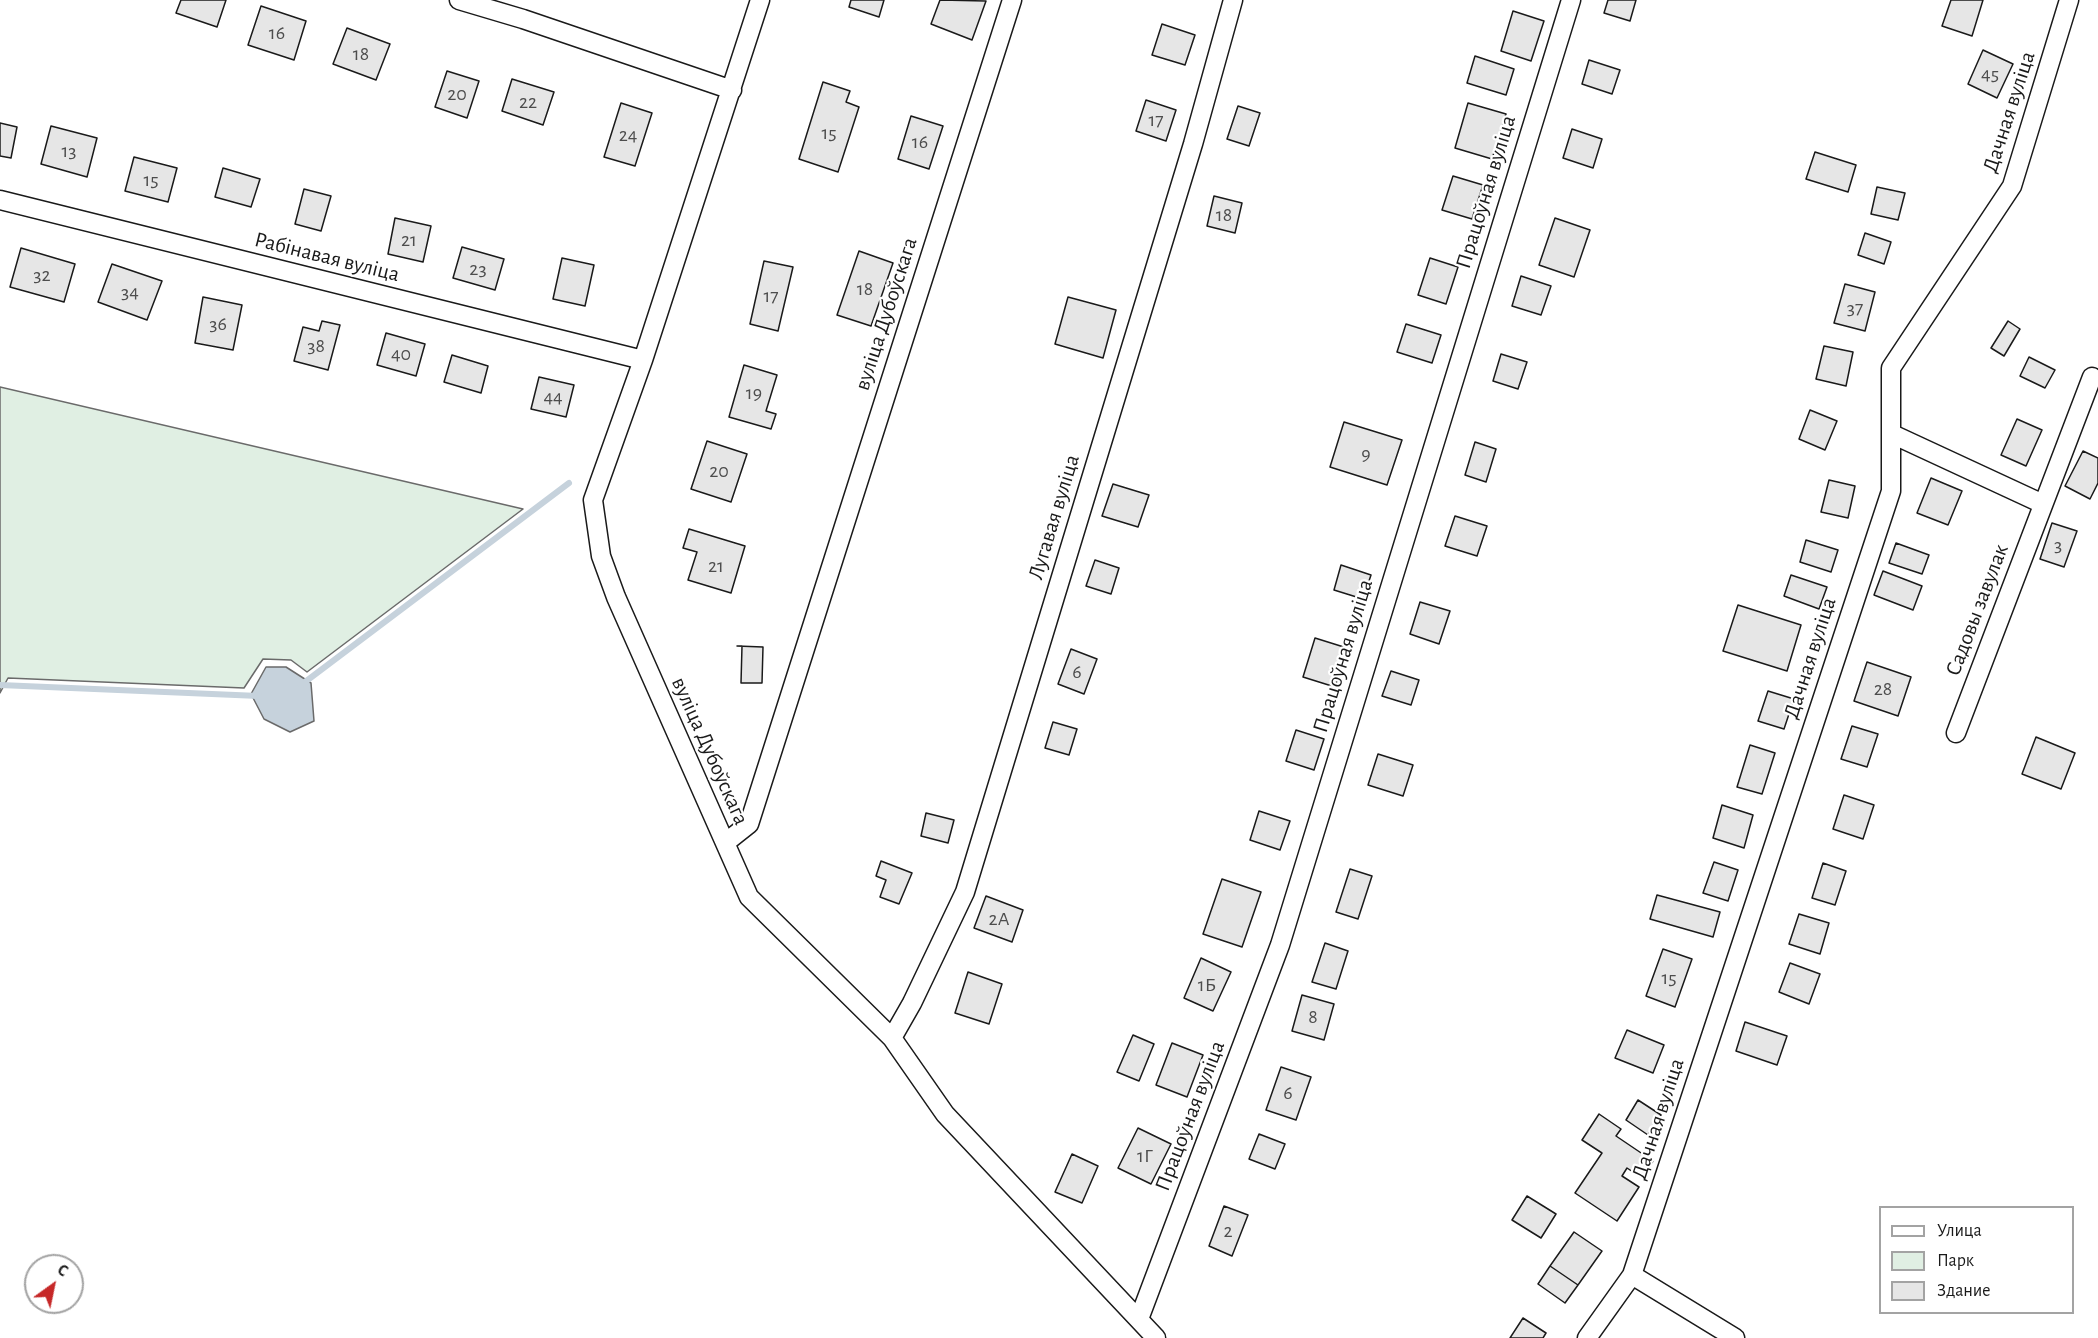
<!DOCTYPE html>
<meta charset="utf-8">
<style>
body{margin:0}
#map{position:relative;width:2098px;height:1338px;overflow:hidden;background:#fff;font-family:"Alegreya Sans",sans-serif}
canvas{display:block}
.legend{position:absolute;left:1879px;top:1206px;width:195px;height:108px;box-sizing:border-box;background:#fff;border:2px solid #a3a3a3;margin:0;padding:8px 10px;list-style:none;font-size:18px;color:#1a1a1a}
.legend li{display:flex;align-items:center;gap:12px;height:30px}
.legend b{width:30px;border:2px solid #a3a3a3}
.north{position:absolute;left:24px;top:1254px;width:60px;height:60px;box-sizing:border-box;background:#fff;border:2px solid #a3a3a3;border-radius:50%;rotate:33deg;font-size:16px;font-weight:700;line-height:24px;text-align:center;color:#1a1a1a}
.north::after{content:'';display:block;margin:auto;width:21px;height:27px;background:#c62828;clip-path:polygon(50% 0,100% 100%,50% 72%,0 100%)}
</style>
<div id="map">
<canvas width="2098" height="1338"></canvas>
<ul class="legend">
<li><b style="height:8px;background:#fff"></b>Улица</li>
<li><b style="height:16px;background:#e0efe3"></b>Парк</li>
<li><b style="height:16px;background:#e6e6e6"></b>Здание</li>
</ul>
<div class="north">С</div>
</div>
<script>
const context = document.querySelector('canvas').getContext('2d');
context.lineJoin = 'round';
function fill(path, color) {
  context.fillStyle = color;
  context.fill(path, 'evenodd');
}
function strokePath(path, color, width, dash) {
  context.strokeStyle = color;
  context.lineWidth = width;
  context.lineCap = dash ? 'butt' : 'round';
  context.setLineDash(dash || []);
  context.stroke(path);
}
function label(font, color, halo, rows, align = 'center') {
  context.font = font + ' "Alegreya Sans",sans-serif';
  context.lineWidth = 4.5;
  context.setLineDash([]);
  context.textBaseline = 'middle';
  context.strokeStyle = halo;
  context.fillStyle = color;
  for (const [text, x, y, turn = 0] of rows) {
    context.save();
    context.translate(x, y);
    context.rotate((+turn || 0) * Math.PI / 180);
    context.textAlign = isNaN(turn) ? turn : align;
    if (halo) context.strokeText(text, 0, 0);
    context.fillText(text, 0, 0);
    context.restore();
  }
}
const green = new Path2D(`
 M 0,387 L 523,509 L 307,672 L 291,660 L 263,659 L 244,688 L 8,678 L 0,693 Z`);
const water = new Path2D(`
 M 266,667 L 286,667 L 311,683 L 314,721 L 290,732 L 264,719 L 251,694 Z`);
const stream = new Path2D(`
 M 0,685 L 259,696
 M 301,685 L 569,483`);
const building = new Path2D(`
 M 181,0 L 226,0 L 217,27 L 176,13 Z
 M 851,0 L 884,0 L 879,17 L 849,7 Z
 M 940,0 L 986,1 L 972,40 L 931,24 Z
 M 1608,0 L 1636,0 L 1630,21 L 1604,13 Z
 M 1951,0 L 1983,0 L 1972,36 L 1942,26 Z
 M 261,6 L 306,21 L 294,60 L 248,45 Z
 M 1513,11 L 1544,21 L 1531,61 L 1501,51 Z
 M 1162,24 L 1195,35 L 1185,65 L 1152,55 Z
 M 347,28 L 390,44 L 376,80 L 333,64 Z
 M 1983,50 L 2013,64 L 1997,98 L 1968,84 Z
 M 1475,56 L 1514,69 L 1506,95 L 1467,83 Z
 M 1589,60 L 1620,70 L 1612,94 L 1582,84 Z
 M 447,71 L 479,81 L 467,118 L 435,107 Z
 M 512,79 L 554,92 L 543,125 L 502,111 Z
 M 823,82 L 850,91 L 846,102 L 859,107 L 838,172 L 799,159 Z
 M 1146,100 L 1176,110 L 1166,141 L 1136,131 Z
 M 621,103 L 652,113 L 635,166 L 604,157 Z
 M 1468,103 L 1506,114 L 1492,159 L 1455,148 Z
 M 1238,106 L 1260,113 L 1249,146 L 1227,139 Z
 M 911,116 L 943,126 L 929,169 L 898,159 Z
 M 0,123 L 17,127 L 11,158 L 0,156 Z
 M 51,126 L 97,138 L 87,177 L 41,164 Z
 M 1572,129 L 1602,139 L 1593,168 L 1563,158 Z
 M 1815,152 L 1856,165 L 1848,192 L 1806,179 Z
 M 134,157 L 177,168 L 168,202 L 125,191 Z
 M 223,168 L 260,179 L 251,207 L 215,197 Z
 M 1453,176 L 1483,185 L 1472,219 L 1442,210 Z
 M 1877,187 L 1905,193 L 1898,220 L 1871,214 Z
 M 304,189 L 331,196 L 321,231 L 295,224 Z
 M 1214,196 L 1242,203 L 1235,233 L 1207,226 Z
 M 395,218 L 431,226 L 423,262 L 388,254 Z
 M 1555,218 L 1590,230 L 1574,277 L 1539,265 Z
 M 1865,233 L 1891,242 L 1884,264 L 1858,255 Z
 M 462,247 L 504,259 L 495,290 L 453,278 Z
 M 21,248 L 75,264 L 64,302 L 10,287 Z
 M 859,251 L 893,263 L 871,326 L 837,315 Z
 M 562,258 L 594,265 L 585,306 L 553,299 Z
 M 1430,258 L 1458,267 L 1446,304 L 1418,295 Z
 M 764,261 L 793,267 L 778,331 L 750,324 Z
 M 112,264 L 162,281 L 147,320 L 98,302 Z
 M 1521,276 L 1551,286 L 1541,315 L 1512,306 Z
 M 1845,284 L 1875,292 L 1865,331 L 1834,323 Z
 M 203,297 L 242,305 L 233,350 L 195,343 Z
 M 1068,297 L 1116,310 L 1103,358 L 1055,344 Z
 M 322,321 L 340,325 L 328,370 L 294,361 L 303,327 L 319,331 Z
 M 2008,321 L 2020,329 L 2004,356 L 1991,348 Z
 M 1406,324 L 1441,335 L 1432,363 L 1397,352 Z
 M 386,333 L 425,344 L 416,376 L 377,365 Z
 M 1824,346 L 1853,352 L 1846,386 L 1816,379 Z
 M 1501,354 L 1527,362 L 1518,389 L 1493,381 Z
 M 452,355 L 488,366 L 481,393 L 444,382 Z
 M 2029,357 L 2055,370 L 2045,388 L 2020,376 Z
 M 744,365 L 777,375 L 766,411 L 776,414 L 771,429 L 729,417 Z
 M 539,377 L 574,385 L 566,417 L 531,409 Z
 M 1810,410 L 1837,421 L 1825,450 L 1799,439 Z
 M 2017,419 L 2042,430 L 2026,466 L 2001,455 Z
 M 1344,422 L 1402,440 L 1387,485 L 1330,467 Z
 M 707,441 L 747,454 L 731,502 L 691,489 Z
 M 1475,442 L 1496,449 L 1486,482 L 1465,475 Z
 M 2083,451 L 2098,458 L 2098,483 L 2090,499 L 2065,486 Z
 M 1931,478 L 1962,491 L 1948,525 L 1917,513 Z
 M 1829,480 L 1855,486 L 1848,518 L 1821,512 Z
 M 1113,484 L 1149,495 L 1138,527 L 1102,516 Z
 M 1455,516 L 1487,526 L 1477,556 L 1445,546 Z
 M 2052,523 L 2077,531 L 2064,567 L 2040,559 Z
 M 689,529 L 745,546 L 731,593 L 688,580 L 697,552 L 683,548 Z
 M 1806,540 L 1838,550 L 1831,572 L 1800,562 Z
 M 1896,543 L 1929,555 L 1922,574 L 1889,563 Z
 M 1095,560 L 1119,568 L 1111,594 L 1086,586 Z
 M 1341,565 L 1371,575 L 1363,599 L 1334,590 Z
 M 1883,571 L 1922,586 L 1913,610 L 1874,595 Z
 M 1791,575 L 1827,587 L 1819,609 L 1784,596 Z
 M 1420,602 L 1450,611 L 1439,644 L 1410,634 Z
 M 1738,605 L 1801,625 L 1787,671 L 1723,651 Z
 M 1315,638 L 1347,648 L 1335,687 L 1303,677 Z
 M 737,646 L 763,647 L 762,683 L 741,683 L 742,646 Z
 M 1071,649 L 1097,659 L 1084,694 L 1058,684 Z
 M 1867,662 L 1911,677 L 1898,716 L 1854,701 Z
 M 1391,671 L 1419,680 L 1411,705 L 1382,696 Z
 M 1768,691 L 1794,699 L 1784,729 L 1758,721 Z
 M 1053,722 L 1077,729 L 1069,755 L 1045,748 Z
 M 1852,726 L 1878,734 L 1867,767 L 1841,759 Z
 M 1296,730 L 1324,739 L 1314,770 L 1286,761 Z
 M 2036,737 L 2075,753 L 2061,789 L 2022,774 Z
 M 1750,745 L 1775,753 L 1762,794 L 1737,787 Z
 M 1378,754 L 1413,765 L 1403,796 L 1368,785 Z
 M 1844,795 L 1874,805 L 1863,839 L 1833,829 Z
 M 1722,805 L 1753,815 L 1744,848 L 1713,838 Z
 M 1259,811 L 1290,821 L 1280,850 L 1250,840 Z
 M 926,813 L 954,820 L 948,843 L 921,836 Z
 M 881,861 L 912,873 L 899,904 L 880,897 L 886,880 L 876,876 Z
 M 1714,862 L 1738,870 L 1728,901 L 1703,893 Z
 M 1823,863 L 1846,871 L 1835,905 L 1812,898 Z
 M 1350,869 L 1372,876 L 1358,919 L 1336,912 Z
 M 1222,879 L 1261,892 L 1242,947 L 1203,934 Z
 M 1657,895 L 1720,912 L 1713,937 L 1650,919 Z
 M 986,896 L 1023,910 L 1012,942 L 974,928 Z
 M 1799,914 L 1829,923 L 1820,954 L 1789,944 Z
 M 1325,943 L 1348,951 L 1336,989 L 1312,982 Z
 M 1663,949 L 1692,959 L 1675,1007 L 1646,996 Z
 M 1201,958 L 1231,972 L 1213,1011 L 1184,998 Z
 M 1790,963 L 1820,974 L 1809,1004 L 1779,992 Z
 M 968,972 L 1002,984 L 989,1024 L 955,1013 Z
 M 1302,995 L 1334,1004 L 1324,1040 L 1292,1031 Z
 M 1745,1022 L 1787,1036 L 1777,1065 L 1736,1051 Z
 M 1627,1030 L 1664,1045 L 1653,1073 L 1615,1058 Z
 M 1133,1035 L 1154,1044 L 1139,1081 L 1117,1072 Z
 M 1172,1043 L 1203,1055 L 1187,1097 L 1156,1085 Z
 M 1281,1067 L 1311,1077 L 1296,1120 L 1266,1110 Z
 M 1638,1100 L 1661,1115 L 1648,1135 L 1626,1120 Z
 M 1599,1114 L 1621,1129 L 1616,1136 L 1653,1161 L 1642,1178 L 1627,1168 L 1622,1176 L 1639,1187 L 1617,1221 L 1575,1193 L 1602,1153 L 1582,1140 Z
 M 1138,1128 L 1171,1144 L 1151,1184 L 1118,1168 Z
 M 1259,1134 L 1285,1144 L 1275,1169 L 1249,1159 Z
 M 1072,1154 L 1098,1166 L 1082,1203 L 1055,1192 Z
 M 1527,1196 L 1556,1214 L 1541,1238 L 1512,1220 Z
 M 1224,1206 L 1248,1215 L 1232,1256 L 1209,1246 Z
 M 1574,1232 L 1602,1251 L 1578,1285 L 1550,1266 Z
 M 1550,1266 L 1578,1285 L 1565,1303 L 1538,1284 Z
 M 1523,1318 L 1546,1333 L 1543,1338 L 1510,1338 Z`);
const minor = new Path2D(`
 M 459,0 L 523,19 L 732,90
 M 760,0 L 643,360 L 593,500 L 601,556 L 616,597 L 749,897 L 892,1038 L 945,1114 L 1156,1338
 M 0,200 L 643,360
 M 1892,434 L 2043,504
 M 1956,733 L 2092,377
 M 725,843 L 749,824 L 1012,0
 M 892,1038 L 912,1003 L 965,892 L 1193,144 L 1233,0
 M 1632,1275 L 1735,1338
 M 1139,1319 L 1280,945 L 1571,0
 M 1587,1338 L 1632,1275 L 1891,491 L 1891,368 L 2012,186 L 2069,0`);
const numberNames = [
 ["16",277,33],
 ["18",361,54],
 ["45",1990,74],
 ["20",457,94],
 ["22",528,102],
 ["17",1156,120],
 ["15",829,133],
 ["24",628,135],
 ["16",920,142],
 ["13",69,151],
 ["15",151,180],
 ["18",1224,215],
 ["21",409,240],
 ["23",478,269],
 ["32",42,275],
 ["18",865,289],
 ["34",130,292],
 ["17",771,296],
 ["37",1855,308],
 ["36",218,324],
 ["38",316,346],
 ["40",401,354],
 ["19",754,393],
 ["44",553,397],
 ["9",1366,454],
 ["20",719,471],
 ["3",2058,545],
 ["21",716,566],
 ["6",1077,672],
 ["28",1883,689],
 ["2А",999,919],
 ["15",1669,978],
 ["1Б",1207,985],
 ["8",1313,1017],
 ["6",1288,1093],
 ["1Г",1145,1156],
 ["2",1228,1231]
];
const streetNames = [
 ["Дачная вуліца",2009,112,-72],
 ["Працоўная вуліца",1486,192,-73],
 ["Рабінавая вуліца",327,257,14],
 ["вуліца Дубоўскага",886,314,-72],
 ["Лугавая вуліца",1054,517,-73],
 ["Садовы завулак",1977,610,-69],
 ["Працоўная вуліца",1343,656,-73],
 ["Дачная вуліца",1810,658,-72],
 ["вуліца Дубоўскага",710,751,66],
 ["Працоўная вуліца",1190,1116,-69],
 ["Дачная вуліца",1658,1119,-72]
];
fill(green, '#e0efe3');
strokePath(green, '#6a6a6a', 1.5);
fill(water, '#c6d2dc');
strokePath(water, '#6a6a6a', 1.5);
strokePath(stream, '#c6d2dc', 6);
fill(building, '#e6e6e6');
strokePath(building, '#1a1a1a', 1.5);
strokePath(minor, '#1a1a1a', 21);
strokePath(minor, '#fff', 18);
label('20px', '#4d4d4d', null, numberNames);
label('22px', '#1a1a1a', '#fff', streetNames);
</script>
